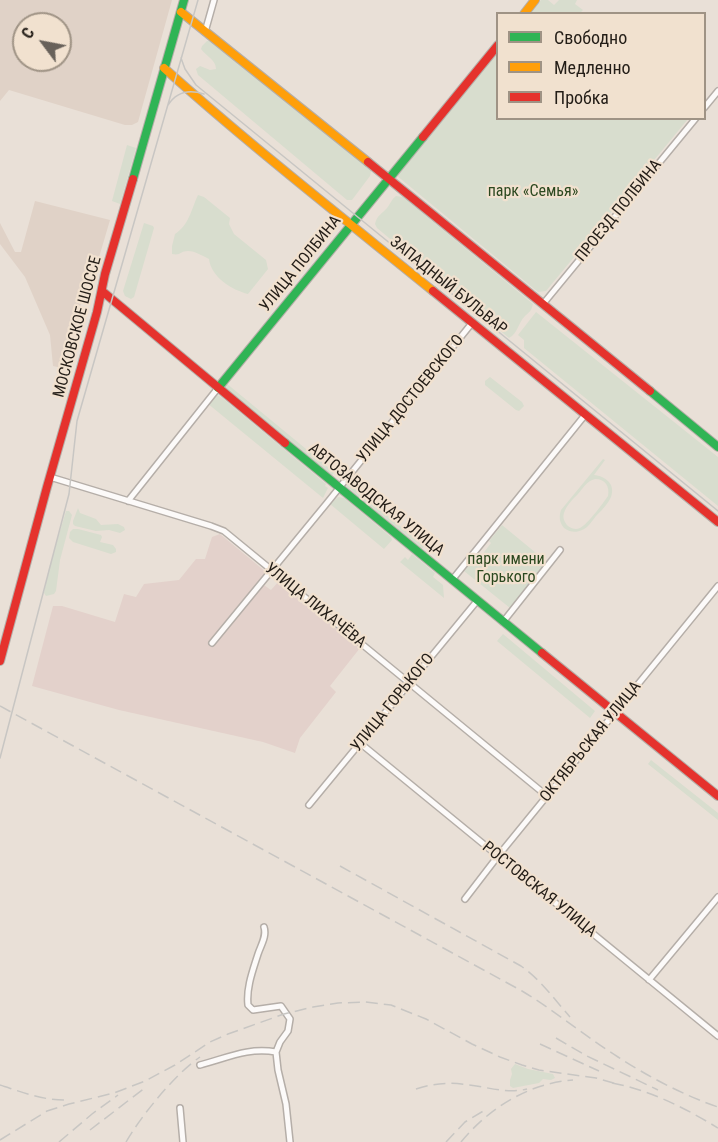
<!DOCTYPE html>
<meta charset="utf-8">
<style>
body{margin:0}
#map{position:relative;width:718px;height:1142px;overflow:hidden;background:#e9e0d7;font-family:"Roboto Condensed",sans-serif}
canvas{display:block}
.legend{position:absolute;left:496px;top:12px;width:210px;height:108px;box-sizing:border-box;background:#f1e1cf;border:2px solid #9f9385;margin:0;padding:8px 10px;list-style:none;font-size:18px;color:#231d17}
.legend li{display:flex;align-items:center;gap:12px;height:30px}
.legend b{width:30px;border:2px solid #9f9385}
.north{position:absolute;left:12px;top:12px;width:60px;height:60px;box-sizing:border-box;background:#f1e1cf;border:2px solid #9f9385;border-radius:50%;rotate:302deg;font-size:16px;font-weight:700;line-height:24px;text-align:center;color:#231d17}
.north::after{content:'';display:block;margin:auto;width:21px;height:27px;background:#68615a;clip-path:polygon(50% 0,100% 100%,50% 72%,0 100%)}
</style>
<div id="map">
<canvas width="718" height="1142"></canvas>
<ul class="legend">
<li><b style="height:8px;background:#30b455"></b>Свободно</li>
<li><b style="height:8px;background:#ff9f0a"></b>Медленно</li>
<li><b style="height:8px;background:#e5322d"></b>Пробка</li>
</ul>
<div class="north">С</div>
</div>
<script>
const context = document.querySelector('canvas').getContext('2d');
context.lineJoin = 'round';
function fill(path, color) {
  context.fillStyle = color;
  context.fill(path, 'evenodd');
}
function strokePath(path, color, width, dash) {
  context.strokeStyle = color;
  context.lineWidth = width;
  context.lineCap = dash ? 'butt' : 'round';
  context.setLineDash(dash || []);
  context.stroke(path);
}
function label(font, color, halo, rows, align = 'center') {
  context.font = font + ' "Roboto Condensed",sans-serif';
  context.lineWidth = 4.5;
  context.setLineDash([]);
  context.textBaseline = 'middle';
  context.strokeStyle = halo;
  context.fillStyle = color;
  for (const [text, x, y, turn = 0] of rows) {
    context.save();
    context.translate(x, y);
    context.rotate((+turn || 0) * Math.PI / 180);
    context.textAlign = isNaN(turn) ? turn : align;
    if (halo) context.strokeText(text, 0, 0);
    context.fillText(text, 0, 0);
    context.restore();
  }
}
const commercial = new Path2D(`
 M 0,0 L 172,0 L 138,122 L 132,125 L 125,125 L 9,90 L 0,101 ZM 24,24 L 60,24 L 60,60 L 24,60 Z
 M 35,201 L 110,220 L 95,271 L 89,277 L 62,368 L 53,366 L 50,335 L 25,277 L 0,244 L 0,223 L 15,252 L 21,252 Z`);
const medical = new Path2D(`
 M 220,534 L 266,572 L 259,581 L 261,583 L 271,590 L 279,581 L 300,598 L 298,601 L 300,602 L 301,603 L 303,602 L 360,648 L 330,686 L 336,692 L 300,738 L 295,753 L 263,742 L 119,710 L 32,686 L 53,606 L 62,606 L 115,622 L 124,594 L 136,597 L 144,584 L 179,580 L 196,559 L 205,559 L 212,537 Z`);
const green = new Path2D(`
 M 541,0 L 548,0 L 554,5 L 559,0 L 577,0 L 575,4 L 583,10 L 580,13 L 530,13 Z
 M 207,41 L 213,41 L 370,168 L 371,171 L 370,176 L 352,200 L 347,200 L 198,75 L 196,69 L 200,66 L 210,70 L 216,69 C 216,60 206,56 201,49 L 202,46 Z
 M 497,53 L 498,118 L 688,119 L 546,291 L 538,292 L 396,175 Z
 M 127,145 L 136,148 L 120,204 L 112,201 Z
 M 198,195 L 204,197 L 230,218 L 229,224 L 234,234 L 266,260 L 268,269 L 248,294 C 232,290 211,277 209,259 C 203,256 195,251 188,251 C 180,251 181,256 172,254 L 172,246 L 175,234 C 189,225 191,210 198,195 Z
 M 396,196 L 403,197 L 533,304 C 531,312 530,311 525,316 C 518,323 518,333 509,338 L 377,228 L 375,224 C 377,215 382,214 387,208 C 391,203 391,200 396,196 Z
 M 144,223 L 153,226 L 154,228 L 134,297 L 131,299 L 125,296 L 123,291 Z
 M 536,312 L 718,457 L 718,506 L 524,348 L 524,340 L 518,335 Z
 M 490,377 L 522,402 L 524,406 L 519,411 L 516,410 L 485,385 L 485,381 Z
 M 226,383 L 334,472 L 332,476 L 223,386 Z
 M 217,395 L 221,397 L 326,484 L 325,486 L 328,488 L 323,498 L 207,403 L 213,396 Z
 M 603,459 L 605,460 L 594,475 C 605,476 616,484 611,497 C 608,504 601,511 596,516 C 592,521 588,528 582,530 C 576,533 569,532 564,528 C 559,522 559,516 561,510 ZM 595,479 C 605,479 610,486 608,496 C 603,503 588,524 580,528 C 571,532 561,522 564,513 C 566,506 573,499 578,494 C 583,488 587,481 595,479 Z
 M 348,483 L 424,546 L 422,549 L 346,486 Z
 M 338,497 L 344,498 L 391,537 L 392,540 L 384,549 L 330,504 Z
 M 78,508 L 80,513 L 96,519 L 101,525 L 118,524 L 124,527 L 125,530 L 120,533 L 109,530 L 96,531 L 75,526 L 73,524 L 73,521 Z
 M 66,511 L 69,511 L 72,515 L 60,560 L 56,591 L 54,594 L 46,596 L 44,593 L 49,568 Z
 M 502,525 L 547,562 L 510,608 L 464,571 L 475,558 L 478,560 L 491,543 L 489,541 Z
 M 73,529 L 78,529 L 101,535 L 102,537 L 100,542 L 113,545 L 116,549 L 116,552 L 111,554 L 73,542 L 69,538 L 70,532 Z
 M 412,554 L 435,573 L 433,577 L 443,585 L 444,598 L 400,562 L 405,557 L 408,560 Z
 M 503,634 L 595,711 L 590,718 L 497,641 Z
 M 651,760 L 718,813 L 718,820 L 648,764 Z
 M 515,1064 L 528,1069 L 553,1074 L 555,1078 L 551,1080 L 543,1079 L 539,1083 L 513,1088 L 510,1086 L 510,1080 L 512,1074 L 511,1069 Z`);
const street = new Path2D(`
 M 205,32 L 214,0
 M 704,108 L 718,91
 M 543,304 L 696,118
 M 50,477 L 211,526 L 224,531 L 547,796
 M 128,501 L 218,388
 M 452,580 L 585,415
 M 503,622 L 560,550
 M 212,643 L 327,503 L 472,323
 M 360,743 L 718,1036
 M 309,805 L 477,601
 M 465,899 L 498,856 L 718,586
 M 264,927 C 267,936 261,945 258,954 C 253,970 246,988 248,1005 L 253,1010 L 281,1006 L 290,1019 L 288,1031 L 280,1042 L 276,1052 L 278,1070 L 286,1104 L 290,1142
 M 649,980 L 718,897
 M 200,1065 C 227,1058 248,1047 276,1052
 M 180,1108 L 183,1142`);
const fast = new Path2D(`
 M 133,179 L 184,0
 M 218,388 L 423,137
 M 650,391 L 718,447
 M 285,443 L 542,653`);
const slow = new Path2D(`
 M 181,12 L 368,162
 M 524,14 L 535,0
 M 164,68 C 251,146 343,218 433,291`);
const jam = new Path2D(`
 M 423,137 L 498,45
 M 368,162 L 650,391
 M 102,291 L 285,443
 M 433,291 L 718,522
 M 542,653 L 718,796
 M 0,661 L 47,487 L 97,312 L 105,274 L 133,179`);
const tram = new Path2D(`
 M 181,58 L 185,69 L 196,85 L 718,511
 M 168,105 C 177,91 189,89 204,94
 M 0,758 L 69,494 L 77,421 L 198,0`);
const rail = new Path2D(`
 M 0,706 L 522,991 C 555,1011 585,1036 618,1057 C 647,1076 685,1096 718,1107
 M 340,866 L 521,966 C 541,980 554,999 570,1017
 M 556,1038 L 587,1056 L 658,1090
 M 540,1044 L 599,1071
 M 612,1083 C 650,1090 685,1108 718,1128
 M 0,1085 C 22,1092 44,1101 68,1100
 M 416,1089 C 434,1083 451,1082 469,1085 C 488,1087 507,1094 527,1089
 M 90,1130 L 146,1087
 M 0,1140 L 47,1111 L 69,1104 L 114,1093 L 145,1081 L 175,1065 L 210,1042 L 228,1034 L 284,1014 L 313,1007 L 338,1003 L 365,1002 L 391,1005 L 426,1019 L 472,1044 L 500,1057 L 522,1065 L 539,1070 L 596,1078 L 621,1085
 M 59,1142 L 92,1114 L 118,1095
 M 126,1142 C 141,1116 175,1074 200,1057
 M 446,1142 L 465,1122 L 485,1110
 M 461,1142 C 489,1108 529,1083 573,1080`);
const parkNames = [
 ["парк «Семья»",533,192],
 ["парк имени",506,560],
 ["Горького",506,578]
];
const streetNames = [
 ["ПРОЕЗД ПОЛБИНА",619,211,-51],
 ["УЛИЦА ПОЛБИНА",301,264,-51],
 ["ЗАПАДНЫЙ БУЛЬВАР",448,286,39],
 ["МОСКОВСКОЕ ШОССЕ",78,327,-75],
 ["УЛИЦА ДОСТОЕВСКОГО",411,399,-51],
 ["АВТОЗАВОДСКАЯ УЛИЦА",376,500,39],
 ["УЛИЦА ЛИХАЧЁВА",315,606,39],
 ["УЛИЦА ГОРЬКОГО",393,703,-51],
 ["ОКТЯБРЬСКАЯ УЛИЦА",591,742,-51],
 ["РОСТОВСКАЯ УЛИЦА",539,890,39]
];
fill(commercial, '#e0d2c7');
fill(medical, '#e3d1cb');
fill(green, '#d8ddce');
strokePath(street, '#b5aea8', 8);
strokePath(fast, '#b5aea8', 10);
strokePath(slow, '#b5aea8', 10);
strokePath(jam, '#b5aea8', 10);
strokePath(street, '#fcfaf9', 5);
strokePath(fast, '#30b455', 8);
strokePath(slow, '#ff9f0a', 8);
strokePath(jam, '#e5322d', 8);
strokePath(tram, '#c8c6c3', 1.5);
strokePath(rail, '#c8c6c3', 1.5, [12, 6]);
label('16px', '#2b481f', '#f1e1cf', parkNames);
label('16px', '#231d17', '#f1e1cf', streetNames);
</script>
